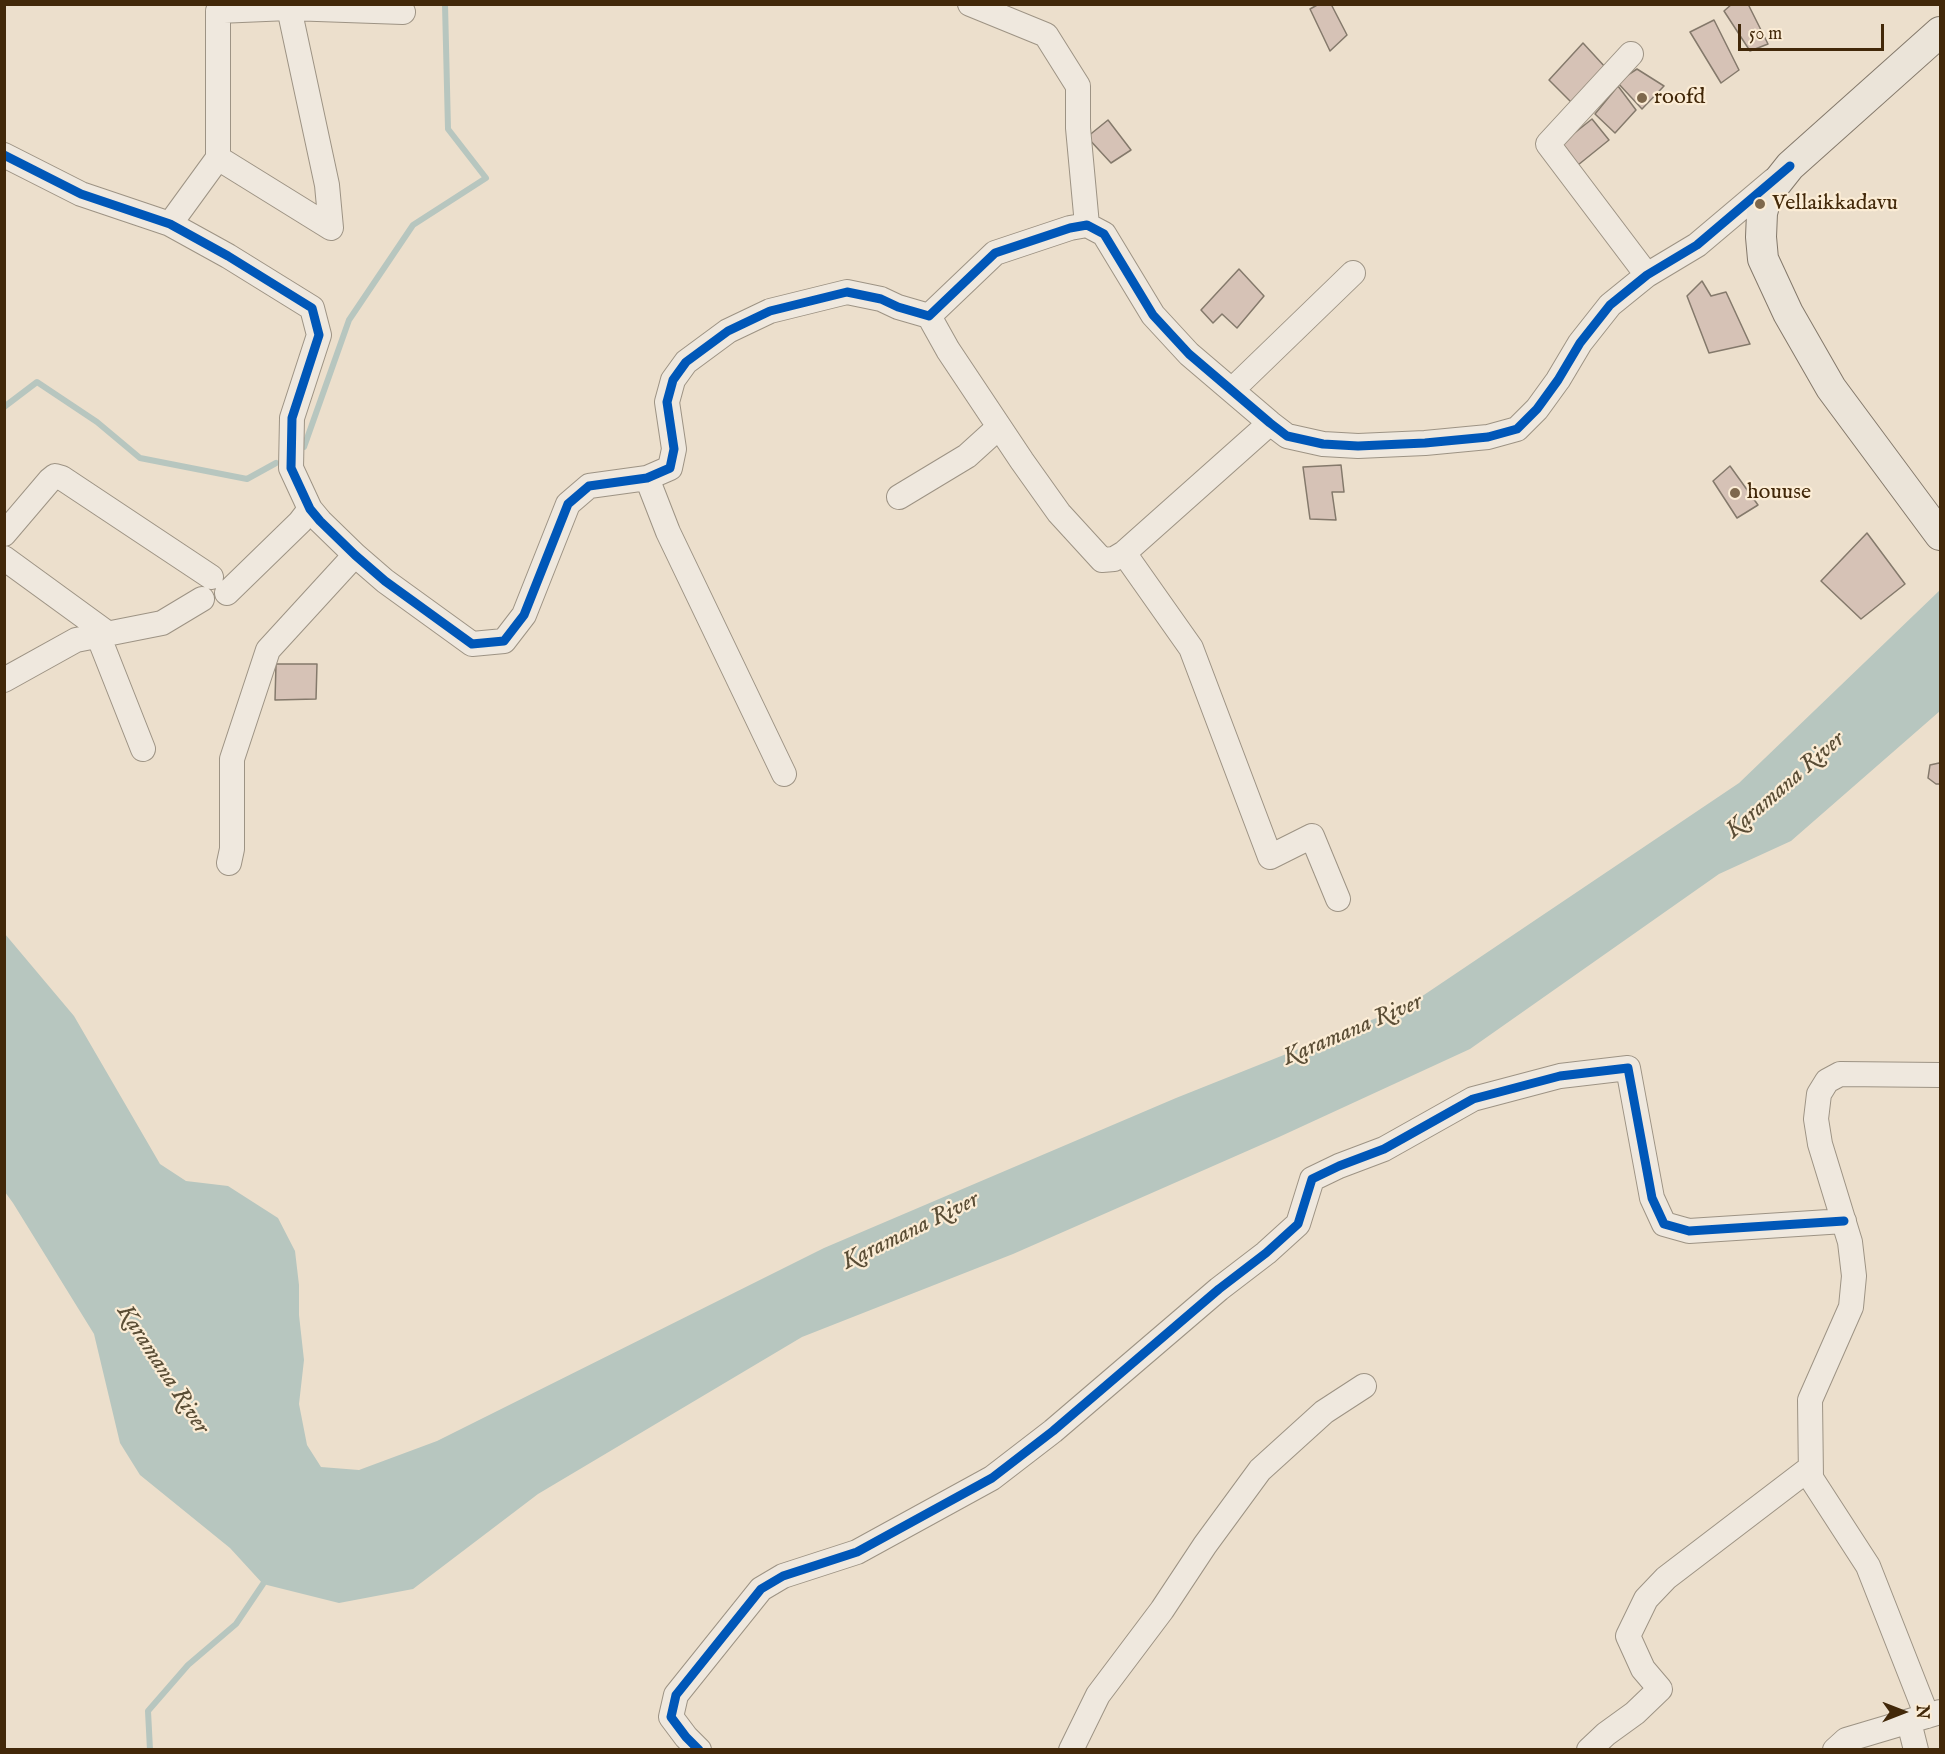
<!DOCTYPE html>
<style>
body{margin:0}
#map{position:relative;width:1945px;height:1754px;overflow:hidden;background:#ecdfcc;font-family:"IM FELL English",serif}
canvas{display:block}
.frame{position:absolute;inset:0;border:6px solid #422809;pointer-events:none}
.north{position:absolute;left:1873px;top:1682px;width:60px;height:60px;-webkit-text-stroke:4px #fbecd5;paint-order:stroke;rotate:90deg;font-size:16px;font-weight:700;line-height:24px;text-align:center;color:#422809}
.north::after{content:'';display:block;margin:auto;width:21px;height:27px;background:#422809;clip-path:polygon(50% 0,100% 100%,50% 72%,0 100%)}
.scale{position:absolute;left:1738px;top:24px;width:146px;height:27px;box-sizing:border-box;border:3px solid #422809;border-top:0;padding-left:8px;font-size:18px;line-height:21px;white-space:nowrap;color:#422809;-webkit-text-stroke:4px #fbecd5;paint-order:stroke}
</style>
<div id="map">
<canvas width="1945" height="1754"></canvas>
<div class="frame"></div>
<div class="north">N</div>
<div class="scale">50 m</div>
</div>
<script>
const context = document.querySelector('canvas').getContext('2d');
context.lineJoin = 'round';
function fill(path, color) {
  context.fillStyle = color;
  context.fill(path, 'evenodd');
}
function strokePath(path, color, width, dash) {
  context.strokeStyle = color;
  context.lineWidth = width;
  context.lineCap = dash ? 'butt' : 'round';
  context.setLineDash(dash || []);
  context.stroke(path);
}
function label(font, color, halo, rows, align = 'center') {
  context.font = font + ' "IM FELL English",serif';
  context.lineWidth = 4.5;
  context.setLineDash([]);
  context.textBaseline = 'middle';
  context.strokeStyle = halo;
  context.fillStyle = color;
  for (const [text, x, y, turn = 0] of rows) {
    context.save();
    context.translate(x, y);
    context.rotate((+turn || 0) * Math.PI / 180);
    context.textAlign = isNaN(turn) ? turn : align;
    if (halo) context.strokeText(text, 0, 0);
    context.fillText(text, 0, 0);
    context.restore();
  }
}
const water = new Path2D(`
 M 1940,590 L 1940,711 L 1791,841 L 1719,874 L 1470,1049 L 1279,1137 L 1013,1254 L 802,1337 L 538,1494 L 413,1589 L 339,1603 L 263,1584 L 230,1548 L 140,1475 L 120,1443 L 94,1334 L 13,1203 L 5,1192 L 5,934 L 74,1016 L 160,1164 L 186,1181 L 228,1186 L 278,1218 L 295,1251 L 299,1285 L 299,1315 L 304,1360 L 299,1404 L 307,1445 L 321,1467 L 359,1470 L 437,1441 L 824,1248 L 1176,1098 L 1409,1005 L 1739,783 Z`);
const stream = new Path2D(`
 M 4,407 L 37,382 L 97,422 L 140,458 L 247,479 L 276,463
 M 304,447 L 349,320 L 413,225 L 486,178 L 448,129 L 445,4
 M 150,1750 L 148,1711 L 188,1665 L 236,1624 L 263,1584`);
const building = new Path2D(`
 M 1319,4 L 1331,4 L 1347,35 L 1330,51 L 1310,9 Z
 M 1732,4 L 1748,4 L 1768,44 L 1750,51 L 1724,11 Z
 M 1714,20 L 1739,70 L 1721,83 L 1690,32 Z
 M 1583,43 L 1606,68 L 1573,104 L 1549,80 Z
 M 1637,69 L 1664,86 L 1642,109 L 1617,82 Z
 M 1618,86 L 1636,110 L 1615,133 L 1595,114 Z
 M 1592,119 L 1609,140 L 1578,165 L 1562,143 Z
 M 1108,120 L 1131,150 L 1111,163 L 1087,137 Z
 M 1239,269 L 1264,296 L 1237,328 L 1222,314 L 1213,323 L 1201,310 Z
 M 1702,281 L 1711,296 L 1726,292 L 1750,344 L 1709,353 L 1687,296 Z
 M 1341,465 L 1344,492 L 1332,492 L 1336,520 L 1310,519 L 1303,467 Z
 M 1730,466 L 1758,505 L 1737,518 L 1713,481 Z
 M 1867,533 L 1905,584 L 1861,619 L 1821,581 Z
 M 276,664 L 317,664 L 316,699 L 275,700 Z
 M 1939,763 L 1940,764 L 1940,784 L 1936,784 L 1928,778 L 1930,765 Z`);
const minor = new Path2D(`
 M 970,4 L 1046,35 L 1078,86 L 1078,128 L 1087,225
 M 1631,54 L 1548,144 L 1647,275
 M 4,155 L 81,194 L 170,224 L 228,256 L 312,308 L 319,335 L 292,418 L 291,468 L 310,509 L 320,521 L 355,555 L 385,581 L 472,644 L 504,641 L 524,615 L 568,504 L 589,486 L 647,478 L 670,468 L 674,449 L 667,402 L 673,380 L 686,362 L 728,331 L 770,311 L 847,292 L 881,299 L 898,307 L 929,316 L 995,253 L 1070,228 L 1087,225 L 1104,234 L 1153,315 L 1189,354 L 1270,423 L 1287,436 L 1323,444 L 1358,446 L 1425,443 L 1488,437 L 1517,429 L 1537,409 L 1558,380 L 1580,343 L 1610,305 L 1647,275 L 1697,245 L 1774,180
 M 218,158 L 331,228 L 327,185 L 289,8
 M 170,224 L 218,158 L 218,11 L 289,8 L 403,12
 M 929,316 L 948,350 L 1022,461 L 1059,513 L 1102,560 L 1114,559 L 1124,553 L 1270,423
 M 1232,390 L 1353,273
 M 647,478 L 668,532 L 784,774
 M 899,497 L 967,456 L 999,427
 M 4,534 L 50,480 L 55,476 L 62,478 L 211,577
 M 1124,553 L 1191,648 L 1270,857 L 1312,836 L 1338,899
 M 4,558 L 107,633
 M 227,593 L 300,522 L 310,509
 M 98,635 L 143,749
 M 4,680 L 76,640 L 162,623 L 202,599
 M 229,863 L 232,849 L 232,759 L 268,650 L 355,555
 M 1927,1716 L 1868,1566 L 1811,1478 L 1810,1400 L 1851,1307 L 1854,1276 L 1850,1242 L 1820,1144 L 1816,1119 L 1819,1094 L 1827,1081 L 1840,1074 L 1940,1075
 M 1909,1722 L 1916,1750
 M 699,1750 L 686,1737 L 671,1717 L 676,1695 L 761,1589 L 783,1576 L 857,1552 L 992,1478 L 1053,1431 L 1219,1289 L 1266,1253 L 1298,1224 L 1312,1179 L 1339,1166 L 1384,1149 L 1473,1099 L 1560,1076 L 1628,1068 L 1652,1198 L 1664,1224 L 1689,1231 L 1844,1221
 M 1071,1750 L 1098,1695 L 1162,1610 L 1205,1545 L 1260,1470 L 1324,1412 L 1364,1386
 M 1589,1750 L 1606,1734 L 1635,1713 L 1660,1689 L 1643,1669 L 1628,1636 L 1646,1599 L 1666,1578 L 1810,1468
 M 1835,1750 L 1846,1740 L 1940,1712`);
const major = new Path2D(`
 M 1940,32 L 1790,166 L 1767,195 L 1762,213 L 1761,237 L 1763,259 L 1788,313 L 1831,388 L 1940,535`);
const cycleway = new Path2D(`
 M 4,155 L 81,194 L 170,224 L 228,256 L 312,308 L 319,335 L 292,418 L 291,468 L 310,509 L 320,521 L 355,555 L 385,581 L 472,644 L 504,641 L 524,615 L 568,504 L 589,486 L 647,478 L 670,468 L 674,449 L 667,402 L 673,380 L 686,362 L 728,331 L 770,311 L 847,292 L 881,299 L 898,307 L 929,316 L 995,253 L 1070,228 L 1087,225 L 1104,234 L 1153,315 L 1189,354 L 1270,423 L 1287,436 L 1323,444 L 1358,446 L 1425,443 L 1488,437 L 1517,429 L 1537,409 L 1558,380 L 1580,343 L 1610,305 L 1647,275 L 1697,245 L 1790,166
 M 699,1750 L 686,1737 L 671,1717 L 676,1695 L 761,1589 L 783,1576 L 857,1552 L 992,1478 L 1053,1431 L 1219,1289 L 1266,1253 L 1298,1224 L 1312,1179 L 1339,1166 L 1384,1149 L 1473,1099 L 1560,1076 L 1628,1068 L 1652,1198 L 1664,1224 L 1689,1231 L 1844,1221`);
const markers = [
 [1642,98,6,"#7e684d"],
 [1760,204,6,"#7e684d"],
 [1735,493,6,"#7e684d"]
];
const poiNames = [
 ["roofd",1654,98],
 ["Vellaikkadavu",1772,204],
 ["houuse",1747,493]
];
const waterNames = [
 ["Karamana River",1786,786,-41],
 ["Karamana River",1353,1031,-23],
 ["Karamana River",911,1232,-26],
 ["Karamana River",162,1370,57]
];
fill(water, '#b7c6bf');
strokePath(stream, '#b7c6bf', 6);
fill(building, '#d6c2b6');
strokePath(building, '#84796b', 1.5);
strokePath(minor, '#9d9384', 26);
strokePath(major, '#84796b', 32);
strokePath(minor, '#efe8de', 24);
strokePath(major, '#ebe4d9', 30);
strokePath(cycleway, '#0057b8', 9);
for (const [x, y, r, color] of markers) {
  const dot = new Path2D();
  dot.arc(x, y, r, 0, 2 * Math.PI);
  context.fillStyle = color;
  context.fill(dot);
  strokePath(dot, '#fbecd5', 2);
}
label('22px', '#422809', '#fbecd5', poiNames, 'left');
label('italic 24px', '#5a4d35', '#fbecd5', waterNames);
</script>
